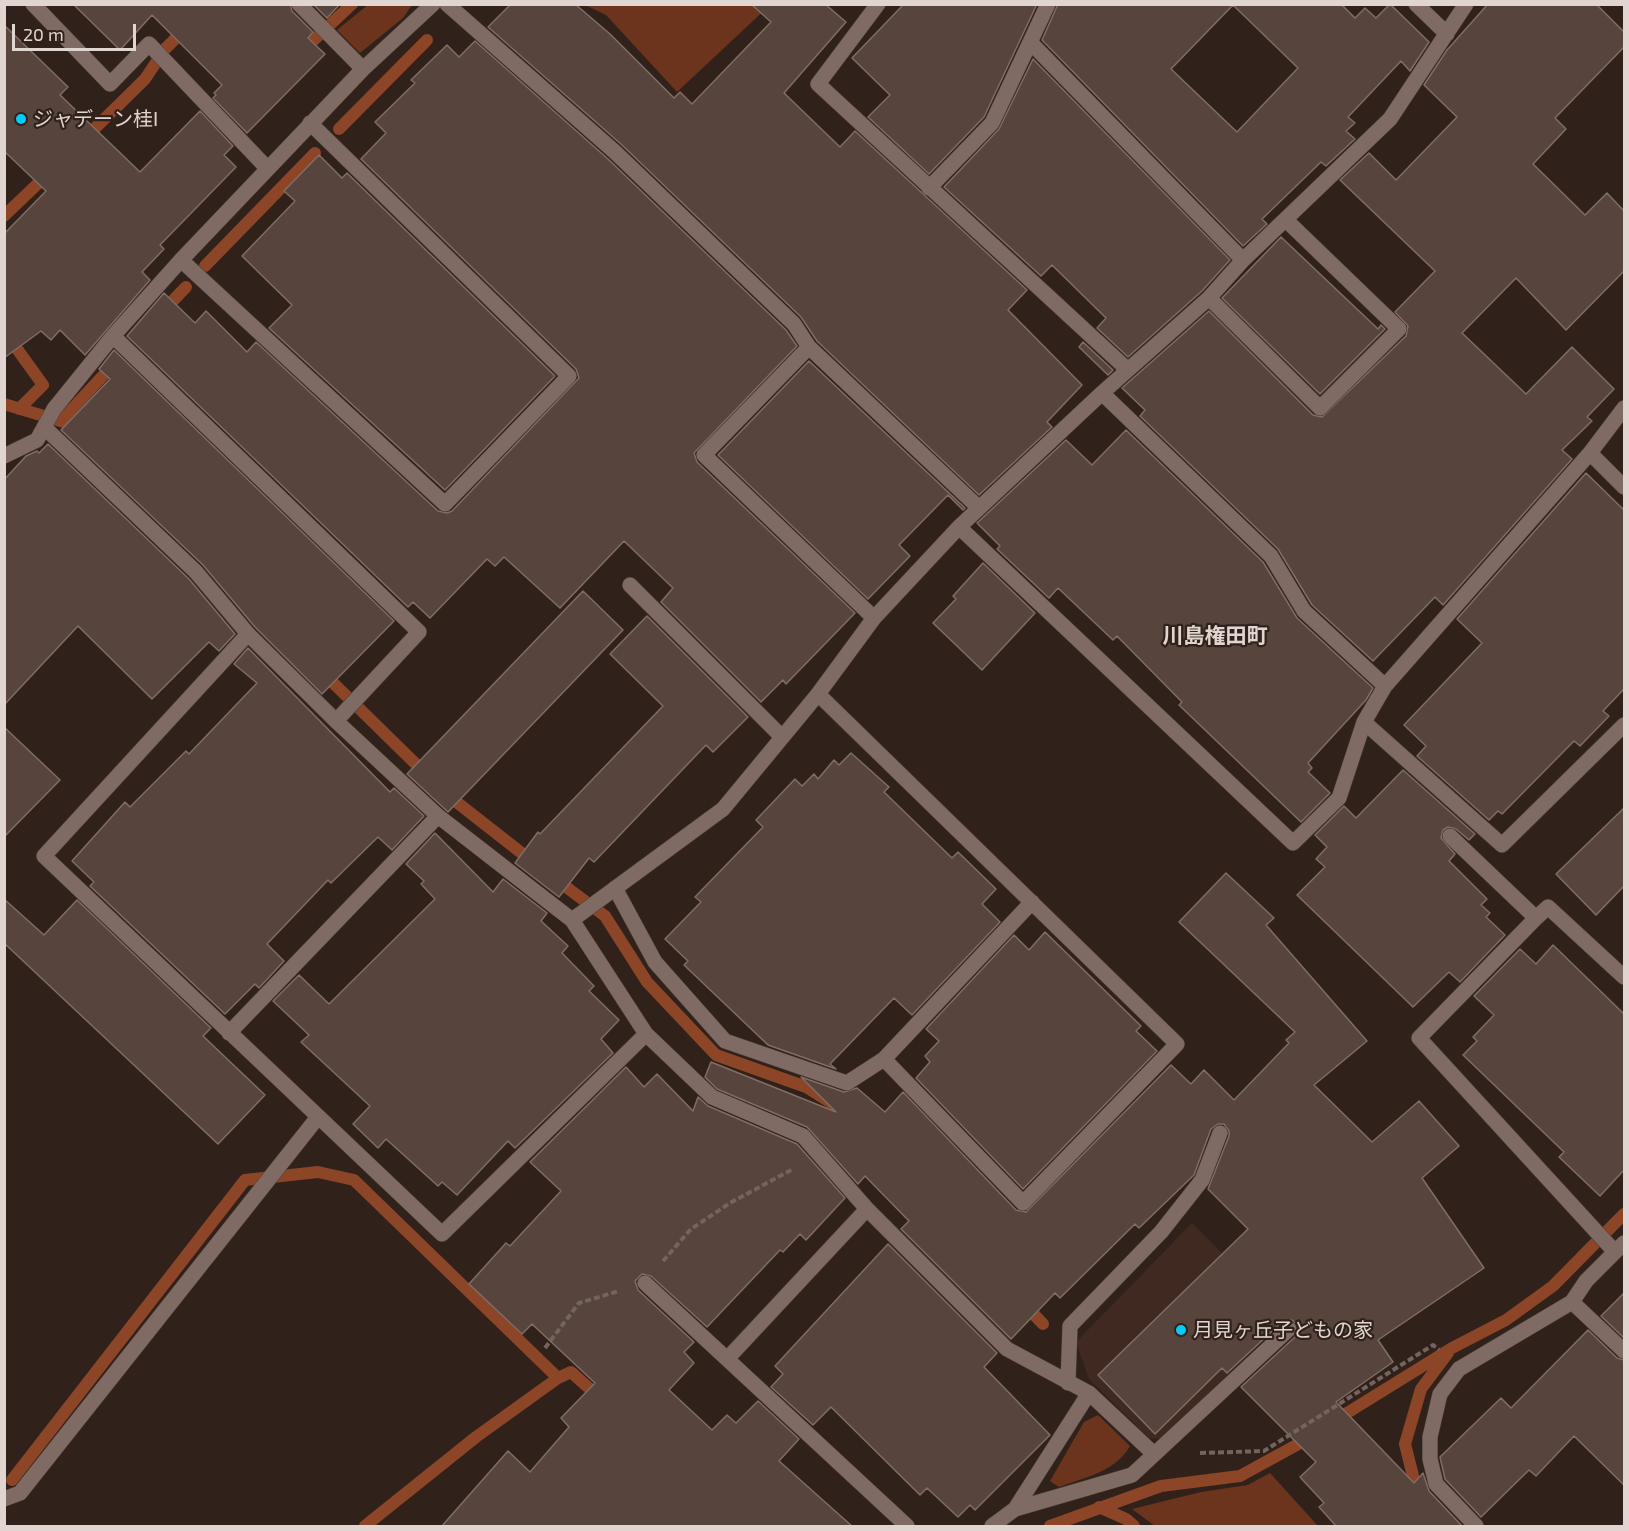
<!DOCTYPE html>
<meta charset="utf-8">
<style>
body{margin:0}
#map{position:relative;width:1629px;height:1531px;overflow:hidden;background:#31211b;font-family:"Exo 2",sans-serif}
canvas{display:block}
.frame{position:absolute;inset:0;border:6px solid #e0d5d1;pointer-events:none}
.scale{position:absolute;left:12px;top:24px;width:124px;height:27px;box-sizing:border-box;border:3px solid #e0d5d1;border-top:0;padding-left:8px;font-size:18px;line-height:21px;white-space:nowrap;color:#e0d5d1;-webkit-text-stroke:4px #31211b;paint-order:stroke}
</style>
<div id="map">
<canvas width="1629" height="1531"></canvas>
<div class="frame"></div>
<div class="scale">20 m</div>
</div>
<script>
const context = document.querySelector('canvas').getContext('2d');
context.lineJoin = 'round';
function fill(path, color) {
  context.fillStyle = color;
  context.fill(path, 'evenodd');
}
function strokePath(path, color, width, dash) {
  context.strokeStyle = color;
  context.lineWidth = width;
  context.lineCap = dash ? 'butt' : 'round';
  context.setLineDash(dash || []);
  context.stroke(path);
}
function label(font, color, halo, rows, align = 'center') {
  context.font = font + ' "Exo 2","Noto Sans JP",sans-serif';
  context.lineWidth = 4.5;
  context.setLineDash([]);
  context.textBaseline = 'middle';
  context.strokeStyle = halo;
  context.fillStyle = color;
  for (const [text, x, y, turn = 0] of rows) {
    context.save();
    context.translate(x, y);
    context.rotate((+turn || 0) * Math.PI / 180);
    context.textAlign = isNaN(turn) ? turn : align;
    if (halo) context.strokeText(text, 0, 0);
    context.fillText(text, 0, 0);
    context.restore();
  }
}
const built = new Path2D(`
 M 1192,1223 L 1286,1318 L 1161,1439 L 1149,1438 L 1089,1379 L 1076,1342 Z`);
const green = new Path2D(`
 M 369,4 L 412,5 L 403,18 L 360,53 L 337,30 Z
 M 585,5 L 770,5 L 677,92 L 606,15 Z
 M 1098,1415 L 1130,1446 C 1115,1472 1086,1477 1059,1487 L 1050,1481 L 1084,1422 Z
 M 1270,1473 L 1318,1526 L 1155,1526 L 1132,1509 L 1201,1492 L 1248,1485 Z`);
const stream = new Path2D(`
 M 300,53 L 352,4
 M 339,129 L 427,40
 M 83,140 L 145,79 L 165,49 L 187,27
 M 4,216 L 49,173
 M 205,266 L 315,153
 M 162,312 L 186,287
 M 7,335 L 43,385 L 19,409
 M 4,404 L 67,423 L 79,432
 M 61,421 L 111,367
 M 321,671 L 427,775
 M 445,793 L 533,862
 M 554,878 L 605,916 L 647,982 L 716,1055 L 806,1087 L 833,1104
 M 1023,1303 L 1043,1324
 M 1334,1421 L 1452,1348 L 1506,1320 L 1553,1286 L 1624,1214
 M 12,1480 L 245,1180 L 318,1172 L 354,1180 L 558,1378
 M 1423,1495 L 1414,1480 L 1405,1444 L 1421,1389 L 1448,1353
 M 1099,1507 L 1126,1519 L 1134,1526
 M 365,1526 L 476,1437 L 558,1378 L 571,1372 L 600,1398
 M 1050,1526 L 1161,1486 L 1240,1476 L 1313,1436`);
const building = new Path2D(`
 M 73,4 L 290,4 L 292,11 L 313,32 L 308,38 L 325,54 L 247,133 L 213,98 L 216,95 L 214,93 L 222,85 L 152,15 L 120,50 Z
 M 313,4 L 340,4 L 327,18 Z
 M 511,4 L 575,4 L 610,34 L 674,98 L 680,92 L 692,104 L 771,22 L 751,4 L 825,4 L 846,22 L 784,93 L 840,147 L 855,131 L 1027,290 L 1008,310 L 1082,385 L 1047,422 L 1052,427 L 979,495 L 817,341 L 801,317 L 622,145 L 488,27 Z
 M 904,4 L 1037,4 L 984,117 L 929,174 L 868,117 L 890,95 L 852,58 Z
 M 1058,4 L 1341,4 L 1355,18 L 1365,8 L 1376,18 L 1390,4 L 1429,42 L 1410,71 L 1401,61 L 1348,117 L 1355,123 L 1346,131 L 1355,139 L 1326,166 L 1321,162 L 1262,219 L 1267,224 L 1243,246 L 1042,40 ZM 1233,5 L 1298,68 L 1237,132 L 1171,69 Z
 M 1488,4 L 1596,4 L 1624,32 L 1624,47 L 1555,118 L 1566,129 L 1533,164 L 1585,215 L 1607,193 L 1624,211 L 1624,271 L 1566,330 L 1516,278 L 1462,333 L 1526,394 L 1572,347 L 1614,389 L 1587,417 L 1592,421 L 1562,450 L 1572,459 L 1443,605 L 1435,597 L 1373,661 L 1312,605 L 1278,549 L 1140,416 L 1145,410 L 1122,388 L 1209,311 L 1313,415 L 1322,417 L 1406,336 L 1408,326 L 1395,312 L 1435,271 L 1340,180 L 1369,153 L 1396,180 L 1457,117 L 1424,85 L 1447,50 Z
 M 4,25 L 68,87 L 60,95 L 140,172 L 200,111 L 233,146 L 224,155 L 236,167 L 160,245 L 164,249 L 142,272 L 150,280 L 85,355 L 60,330 L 51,340 L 41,331 L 4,358 L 4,234 L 46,191 L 4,151 Z
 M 475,41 L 608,159 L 786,330 L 797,346 L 694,453 L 697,462 L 855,613 L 786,684 L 783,680 L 761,702 L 661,602 L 673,588 L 624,541 L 560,608 L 504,557 L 495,566 L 487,559 L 430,618 L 413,602 L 408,607 L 127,336 L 164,293 L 195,323 L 206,311 L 247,352 L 256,342 L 438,511 L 447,513 L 452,511 L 579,378 L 576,369 L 361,159 L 386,133 L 375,122 L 415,83 L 411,80 L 447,45 L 459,57 Z
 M 1033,59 L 1230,260 L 1202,291 L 1128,357 L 1097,328 L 1106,318 L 1052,265 L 1041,276 L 944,187 L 999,129 Z
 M 319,155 L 342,178 L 347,173 L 555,376 L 445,490 L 269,328 L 292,305 L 242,256 L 295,201 L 284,191 Z
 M 1281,237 L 1378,329 L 1381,325 L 1385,329 L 1320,394 L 1222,298 Z
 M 1083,342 L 1113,370 L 1108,375 L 1079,347 Z
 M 114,350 L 394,621 L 322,694 L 255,627 L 203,565 L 61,430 L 110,379 L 99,369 Z
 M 809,361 L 965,508 L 963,510 L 948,495 L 899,545 L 910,556 L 868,599 L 718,455 Z
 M 1126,430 L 1263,562 L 1297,618 L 1373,688 L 1366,700 L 1308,763 L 1312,768 L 1308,772 L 1330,793 L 1301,822 L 1179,705 L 1182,702 L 1117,636 L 1113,640 L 1058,588 L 1049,598 L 997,549 L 1000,546 L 977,523 L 1066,440 L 1092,465 Z
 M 48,444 L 189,579 L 235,634 L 219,651 L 209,642 L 152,699 L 78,626 L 4,705 L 4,480 L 26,456 L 37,451 L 39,453 Z
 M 1586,473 L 1624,510 L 1624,689 L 1603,711 L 1609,716 L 1580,746 L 1574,741 L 1502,814 L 1498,811 L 1489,820 L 1417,756 L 1426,746 L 1404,725 L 1482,643 L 1457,619 Z
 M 983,563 L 1035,613 L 982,670 L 933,623 L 956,599 L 953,596 Z
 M 583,591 L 623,630 L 448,812 L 407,774 Z
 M 647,616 L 748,717 L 713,752 L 706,745 L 594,862 L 589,858 L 559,897 L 515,863 L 538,832 L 540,834 L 663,706 L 610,654 Z
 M 248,648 L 390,792 L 394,788 L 424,816 L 392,850 L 378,837 L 331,883 L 328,880 L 267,944 L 284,961 L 259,988 L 255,984 L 225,1014 L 90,886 L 94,882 L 72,861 L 125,802 L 130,807 L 186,751 L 189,754 L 257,683 L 234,664 Z
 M 4,727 L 60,780 L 4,837 Z
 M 851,753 L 889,787 L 884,792 L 952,858 L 958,852 L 996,889 L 982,904 L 1000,922 L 912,1015 L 894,998 L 830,1064 L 836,1069 L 768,1045 L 684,965 L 688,961 L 665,939 L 701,902 L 695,897 L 763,827 L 756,820 L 795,779 L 802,786 L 814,774 L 818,779 L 834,760 L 839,765 Z
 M 1403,770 L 1475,834 L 1469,840 L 1456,829 L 1448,827 L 1443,830 L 1441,838 L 1455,854 L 1449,861 L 1487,899 L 1481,905 L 1490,913 L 1486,917 L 1505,935 L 1460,982 L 1449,972 L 1413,1007 L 1297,895 L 1325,867 L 1316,859 L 1327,847 L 1315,835 L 1344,806 L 1356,818 Z
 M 1624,808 L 1624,886 L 1596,915 L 1556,874 Z
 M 435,833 L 493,892 L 503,879 L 547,913 L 541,921 L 568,946 L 562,953 L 594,986 L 589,991 L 619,1020 L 601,1039 L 613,1053 L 515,1148 L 508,1141 L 457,1195 L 442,1182 L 438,1186 L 386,1139 L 378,1148 L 353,1124 L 370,1106 L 301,1042 L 309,1035 L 273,1001 L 299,975 L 329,1004 L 435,899 L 421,884 L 424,881 L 406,864 Z
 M 1226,873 L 1274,918 L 1266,925 L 1367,1041 L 1314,1085 L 1372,1142 L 1419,1101 L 1459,1146 L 1422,1178 L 1484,1268 L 1378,1340 L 1393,1362 L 1336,1402 L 1414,1483 L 1423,1473 L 1429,1491 L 1463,1527 L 1337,1527 L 1319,1507 L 1324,1503 L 1300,1477 L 1316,1462 L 1241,1387 L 1296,1336 L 1299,1327 L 1292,1320 L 1282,1322 L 1227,1373 L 1222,1368 L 1155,1434 L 1098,1375 L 1248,1229 L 1208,1189 L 1229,1136 L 1229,1131 L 1224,1124 L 1218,1124 L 1211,1129 L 1194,1175 L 1139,1228 L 1135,1224 L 1060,1298 L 1055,1293 L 1011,1339 L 901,1229 L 909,1221 L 865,1176 L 858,1184 L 807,1127 L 717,1089 L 705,1077 L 711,1062 L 836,1112 L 801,1077 L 844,1092 L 857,1088 L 885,1112 L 903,1092 L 1016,1210 L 1026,1212 L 1171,1065 L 1191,1084 L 1204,1070 L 1234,1100 L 1289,1043 L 1286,1040 L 1295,1032 L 1179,922 Z
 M 4,899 L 44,935 L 77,900 L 211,1028 L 203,1036 L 265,1095 L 218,1144 L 4,943 Z
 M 1045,932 L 1141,1026 L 1136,1031 L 1157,1051 L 1023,1189 L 916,1078 L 930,1062 L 925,1056 L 939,1041 L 926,1029 L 1014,935 L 1029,950 Z
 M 1553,945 L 1624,1014 L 1624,1170 L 1600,1196 L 1559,1157 L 1564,1152 L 1463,1055 L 1477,1041 L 1473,1037 L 1494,1015 L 1474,996 L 1520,949 L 1536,964 Z
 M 626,1067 L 644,1087 L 657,1074 L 693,1111 L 698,1097 L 708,1106 L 797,1144 L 845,1198 L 806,1240 L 800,1234 L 783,1252 L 780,1250 L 707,1327 L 651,1276 L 642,1274 L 635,1281 L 638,1290 L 694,1342 L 684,1352 L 694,1363 L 669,1390 L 712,1430 L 727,1415 L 736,1423 L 758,1401 L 799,1439 L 779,1461 L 853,1527 L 441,1527 L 508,1451 L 530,1472 L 569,1427 L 561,1418 L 595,1383 L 532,1324 L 522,1334 L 469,1284 L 506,1243 L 510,1246 L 561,1191 L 530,1162 Z
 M 888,1244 L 997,1353 L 984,1367 L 1050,1435 L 975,1510 L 970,1505 L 958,1517 L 927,1488 L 920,1495 L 831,1407 L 813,1425 L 771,1387 L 783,1374 L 775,1366 Z
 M 1624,1293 L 1624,1338 L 1601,1316 Z
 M 1588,1330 L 1617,1358 L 1624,1360 L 1624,1485 L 1574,1436 L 1536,1476 L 1529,1470 L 1481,1517 L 1445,1479 L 1440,1457 L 1501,1398 L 1511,1408 Z`);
const path = new Path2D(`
 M 663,1261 L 691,1229 L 730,1203 L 793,1169
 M 545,1348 L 579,1303 L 619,1291
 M 1200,1453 L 1264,1451 L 1433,1345 L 1439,1350`);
const minor = new Path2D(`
 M 33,4 L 110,84 L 149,44 L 267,168
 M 299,4 L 363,69
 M 447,4 L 615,152 L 794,324 L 809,347 L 978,507
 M 878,4 L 818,84 L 1128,370
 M 1416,4 L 1447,34
 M 1031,43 L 1243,260
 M 929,188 L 992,123 L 1048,4
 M 181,260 L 445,504 L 569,376 L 310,123
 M 1209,298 L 1320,408 L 1399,329 L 1287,221
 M 113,336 L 419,632 L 336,721
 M 809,347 L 704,455 L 874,618
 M 1102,393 L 1271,556 L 1304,611 L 1385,686
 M 45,428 L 196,572 L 248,634 L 336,721 L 438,816 L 572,920 L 646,1034 L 712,1097 L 803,1136 L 867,1209 L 1007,1349 L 1089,1393 L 1154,1454
 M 1590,453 L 1624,487
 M 4,456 L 37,440 L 54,409 L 113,336 L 181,260 L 363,69 L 433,4
 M 959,527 L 1293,843 L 1339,798 L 1364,722 L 1385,686 L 1590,453 L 1624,408
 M 630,585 L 781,736
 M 248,634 L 44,856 L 442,1234 L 646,1034
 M 818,694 L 1177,1044 L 1023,1203 L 884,1059
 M 1364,722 L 1502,845 L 1624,725
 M 1450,836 L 1536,918 L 1548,907 L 1624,977
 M 615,888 L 655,962 L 725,1041 L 847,1083 L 884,1059 L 1032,902
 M 1536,918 L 1419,1038 L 1615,1252
 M 572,920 L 723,809 L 818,694 L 874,618 L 959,527 L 1102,393 L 1209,298 L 1243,260 L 1390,119 L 1466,4
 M 229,1033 L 438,816
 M 867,1209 L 727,1359 L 907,1526
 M 645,1283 L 727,1359
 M 1572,1302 L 1624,1351
 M 1068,1383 L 1070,1326 L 1161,1232 L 1202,1180 L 1220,1133
 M 4,1499 L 20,1493 L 318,1117
 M 1015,1509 L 1089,1393
 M 992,1526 L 1015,1509 L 1132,1475 L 1289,1329
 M 1476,1526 L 1436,1484 L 1430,1459 L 1430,1437 L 1440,1394 L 1459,1369 L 1572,1302 L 1586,1281 L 1624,1243`);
const markers = [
 [21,119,6,"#06cbf9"],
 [1181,1330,6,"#06cbf9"]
];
const poiNames = [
 ["ジャデーン桂I",33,119],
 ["月見ヶ丘子どもの家",1193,1330]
];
const neighbourhoodNames = [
 ["川島権田町",1215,636]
];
fill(built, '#402920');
fill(green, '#6c341c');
strokePath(stream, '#8c4527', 12);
fill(building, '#56443d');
strokePath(building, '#806d65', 1.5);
strokePath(minor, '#4d3f3a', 16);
strokePath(path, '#73645f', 4, [6, 3]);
strokePath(minor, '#7f6b64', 15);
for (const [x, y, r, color] of markers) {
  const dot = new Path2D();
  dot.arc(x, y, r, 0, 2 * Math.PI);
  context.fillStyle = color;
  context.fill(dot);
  strokePath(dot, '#31211b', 2);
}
label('20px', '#e0d5d1', '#31211b', poiNames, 'left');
label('bold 21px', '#e0d5d1', '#31211b', neighbourhoodNames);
</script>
